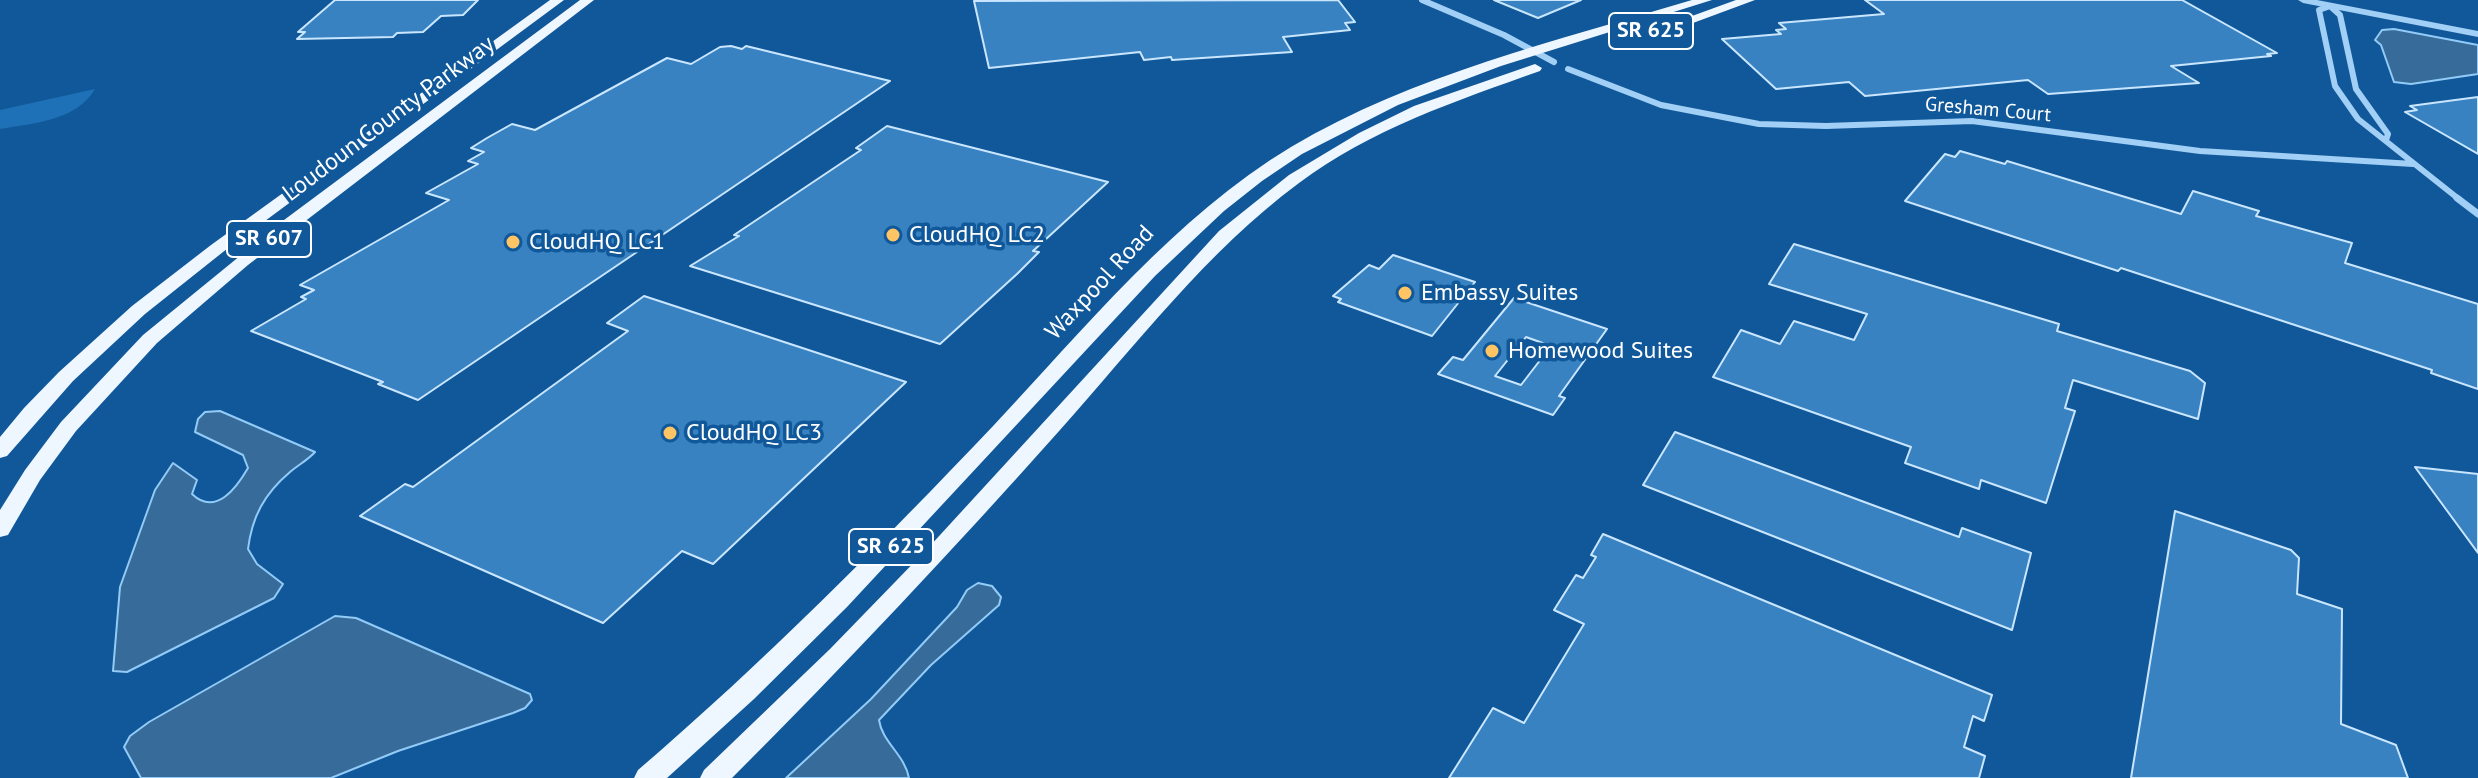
<!DOCTYPE html>
<style>
body{margin:0}
canvas{display:block;background:#105899}
</style>
<canvas width="2478" height="778"></canvas>
<script>
const context = document.querySelector('canvas').getContext('2d');
context.lineJoin = 'round';
function fill(path, color) {
  context.fillStyle = color;
  context.fill(path, 'evenodd');
}
function strokePath(path, color, width, dash) {
  context.strokeStyle = color;
  context.lineWidth = width;
  context.lineCap = dash ? 'butt' : 'round';
  context.setLineDash(dash || []);
  context.stroke(path);
}
function label(font, color, halo, rows, align = 'center') {
  context.font = font + ' "PT Sans",sans-serif';
  context.lineWidth = 7;
  context.setLineDash([]);
  context.textBaseline = 'middle';
  context.strokeStyle = halo;
  context.fillStyle = color;
  for (const [text, x, y, turn = 0] of rows) {
    context.save();
    context.translate(x, y);
    context.rotate((+turn || 0) * Math.PI / 180);
    context.textAlign = isNaN(turn) ? turn : align;
    if (halo) context.strokeText(text, 0, 0);
    context.fillText(text, 0, 0);
    context.restore();
  }
}
const green = new Path2D(`
 M 95,89 C 76,121 34,123 0,129 L 0,110 Z`);
const water = new Path2D(`
 M 2394,29 L 2478,45 L 2478,74 L 2411,84 L 2394,82 L 2381,45 L 2375,40 L 2382,30 Z
 M 220,411 L 315,452 C 308,460 298,465 290,472 C 264,494 252,517 248,549 L 257,564 L 283,584 L 274,598 L 127,672 L 113,671 L 120,587 L 155,490 L 173,463 L 197,480 L 192,494 C 216,517 237,487 248,468 L 243,455 L 195,432 L 198,419 L 205,412 Z
 M 978,583 L 992,586 L 1001,597 L 999,605 L 931,665 L 879,720 C 882,742 905,755 909,778 L 786,778 L 871,699 L 957,607 L 967,590 Z
 M 335,616 L 356,618 L 530,694 L 532,700 L 525,708 L 513,713 L 398,751 L 331,778 L 141,778 L 124,747 L 130,736 L 149,722 Z`);
const building = new Path2D(`
 M 335,0 L 478,0 L 463,15 L 441,16 L 423,32 L 397,33 L 393,37 L 297,39 L 305,32 L 298,32 Z
 M 1338,0 L 1355,22 L 1345,23 L 1350,30 L 1283,37 L 1292,52 L 1172,60 L 1171,57 L 1144,60 L 1140,52 L 989,68 L 974,1 Z
 M 1494,0 L 1581,0 L 1538,18 Z
 M 1865,0 L 2182,0 L 2277,53 L 2267,54 L 2271,56 L 2171,66 L 2199,83 L 2048,94 L 2028,80 L 1865,96 L 1849,82 L 1776,89 L 1722,39 L 1781,34 L 1776,30 L 1786,29 L 1779,23 L 1884,14 Z
 M 731,46 L 742,49 L 746,46 L 890,81 L 418,400 L 378,384 L 383,382 L 251,331 L 306,299 L 301,297 L 314,290 L 300,285 L 449,200 L 426,193 L 478,164 L 468,161 L 484,152 L 471,148 L 487,138 L 512,124 L 535,130 L 667,58 L 691,64 L 720,47 Z
 M 2478,97 L 2478,154 L 2405,112 L 2417,110 L 2410,106 Z
 M 887,126 L 1108,182 L 1033,251 L 1039,252 L 1017,274 L 940,344 L 690,266 L 739,236 L 734,235 L 861,150 L 856,148 Z
 M 1960,151 L 2005,164 L 2007,161 L 2181,214 L 2193,191 L 2259,211 L 2256,216 L 2352,243 L 2345,263 L 2478,304 L 2478,389 L 2431,373 L 2432,370 L 2121,268 L 2118,271 L 1905,201 L 1945,154 L 1955,157 Z
 M 1794,244 L 2059,324 L 2057,331 L 2190,371 L 2205,383 L 2198,419 L 2073,380 L 2065,408 L 2075,411 L 2046,503 L 1981,480 L 1979,489 L 1905,463 L 1911,447 L 1713,377 L 1741,330 L 1780,344 L 1794,321 L 1854,340 L 1867,314 L 1769,284 Z
 M 1393,255 L 1475,282 L 1432,336 L 1338,302 L 1341,299 L 1333,296 L 1369,265 L 1379,269 Z
 M 644,296 L 906,382 L 713,564 L 682,551 L 603,623 L 360,516 L 405,484 L 413,487 L 628,331 L 607,323 Z
 M 1514,298 L 1607,329 L 1559,396 L 1565,398 L 1553,415 L 1438,374 L 1453,357 L 1463,360 ZM 1526,337 L 1551,346 L 1521,385 L 1495,376 Z
 M 1675,432 L 1959,537 L 1962,528 L 2031,553 L 2012,630 L 1643,485 Z
 M 2415,467 L 2478,474 L 2478,553 Z
 M 2175,511 L 2291,550 L 2299,558 L 2297,594 L 2342,609 L 2341,724 L 2396,745 L 2408,778 L 2131,778 Z
 M 1603,534 L 1992,695 L 1984,721 L 1973,716 L 1964,747 L 1985,756 L 1979,778 L 1449,778 L 1493,708 L 1524,723 L 1584,624 L 1554,610 L 1576,575 L 1583,578 L 1596,557 L 1591,555 Z`);
const minorFar1 = new Path2D(`
 M 1422,0 L 1504,35 L 1554,62
 M 1568,69 L 1661,105 L 1759,124 L 1826,126 L 1972,121 L 2200,151 L 2413,164
 M 2386,140 L 2388,134 L 2356,89 L 2340,15 L 2330,6 L 2319,10 L 2335,86 L 2358,119 L 2460,200`);
const minor = new Path2D(`
 M 2457,198 L 2478,214`);
const tertiary = new Path2D(`
 M 2298,0 L 2317,0 L 2478,31 L 2478,37 L 2303,3 Z`);
const primary = new Path2D(`
 M 550,0 L 564,0 L 223,252 L 145,314 L 73,381 L 7,456 L 0,458 L 0,437 L 24,408 L 59,372 L 132,306 L 211,245 Z
 M 580,0 L 594,0 L 248,265 L 157,343 L 76,431 L 40,480 L 8,535 L 0,537 L 0,510 L 25,470 L 61,422 L 143,335 L 284,220 Z
 M 1692,0 L 1712,0 L 1501,66 L 1398,105 L 1302,154 L 1262,181 L 1224,211 L 1155,276 L 847,607 L 754,699 L 667,778 L 634,778 L 638,770 C 764,662 880,545 994,425 C 1086,327 1175,217 1291,147 C 1414,74 1557,41 1692,0 Z
 M 1736,0 L 1755,0 L 1693,23 L 1681,20 Z
 M 1535,64 L 1542,68 L 1540,71 C 1456,101 1371,129 1299,183 C 1207,251 1136,345 1060,430 C 954,549 845,665 732,778 L 700,778 L 704,770 L 830,649 L 929,547 L 1219,231 L 1289,175 L 1359,133 L 1414,106 Z`);
const markers = [
 [893,235,8,"#ffc464"],
 [513,242,8,"#ffc464"],
 [1405,293,8,"#ffc464"],
 [1492,351,8,"#ffc464"],
 [670,433,8,"#ffc464"]
];
const farStreetnames = [
 ["Gresham Court",1988,110,5]
];
const shields = [
 [1651,31,84],
 [269,239,84],
 [891,547,84]
];
const shieldNames = [
 ["SR 625",1651,31],
 ["SR 607",269,239],
 ["SR 625",891,547]
];
const streetNames = [
 ["Loudoun County Parkway",389,119,-37],
 ["Waxpool Road",1100,283,-47]
];
const poiNames = [
 ["CloudHQ LC2",909,235],
 ["CloudHQ LC1",529,242],
 ["Embassy Suites",1421,293],
 ["Homewood Suites",1508,351],
 ["CloudHQ LC3",686,433]
];
fill(green, '#1e71b6');
fill(water, '#376b9a');
strokePath(water, '#92cbf8', 2);
fill(building, '#3882c1');
strokePath(building, '#c9e6fe', 2);
strokePath(minorFar1, '#a1cff5', 6);
strokePath(minor, '#a1cff5', 7);
fill(tertiary, '#a1cff5');
fill(primary, '#eef6ff');
for (const [x, y, r, color] of markers) {
  const dot = new Path2D();
  dot.arc(x, y, r, 0, 2 * Math.PI);
  context.fillStyle = color;
  context.fill(dot);
  strokePath(dot, '#105899', 3);
}
label('20px', '#fff', '#105899', farStreetnames);
for (const [x, y, w] of shields) {
  const box = new Path2D();
  box.roundRect(x - w / 2, y - 18, w, 36, 6);
  context.fillStyle = '#105899';
  context.fill(box);
  strokePath(box, '#fff', 2);
}
label('bold 22px', '#fff', null, shieldNames);
label('24px', '#fff', '#105899', streetNames);
label('24px', '#fff', '#105899', poiNames, 'left');
</script>
